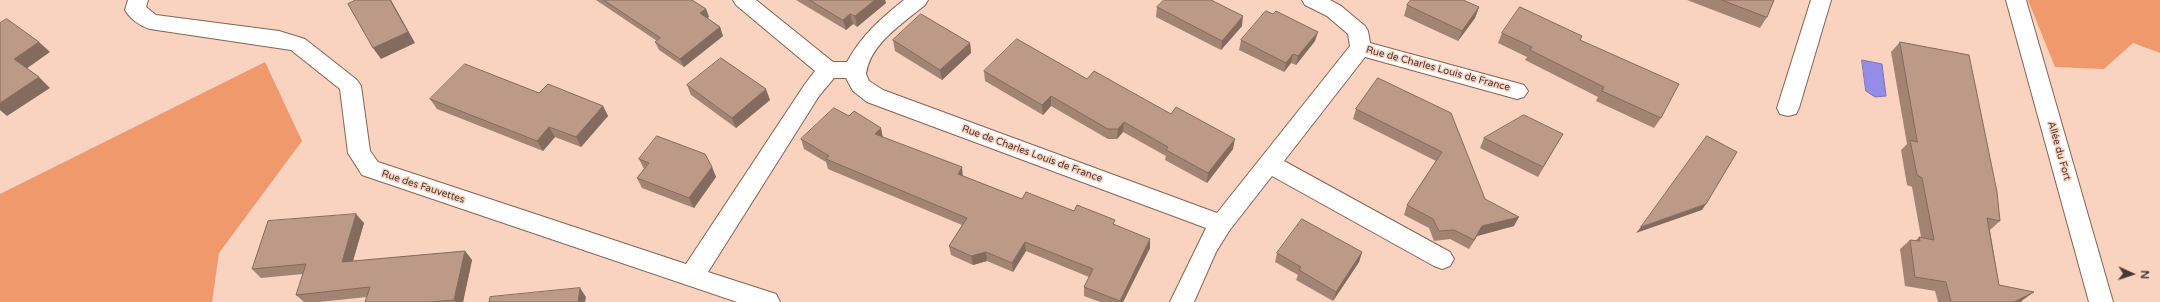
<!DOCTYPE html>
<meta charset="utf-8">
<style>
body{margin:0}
#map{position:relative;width:2160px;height:302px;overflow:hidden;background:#f9d2c0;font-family:"Varela Round",sans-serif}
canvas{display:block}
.north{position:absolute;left:2112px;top:254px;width:40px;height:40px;-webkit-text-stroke:3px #f9d2c0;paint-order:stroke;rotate:93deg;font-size:11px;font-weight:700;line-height:16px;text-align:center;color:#483931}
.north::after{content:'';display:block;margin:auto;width:14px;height:18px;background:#483931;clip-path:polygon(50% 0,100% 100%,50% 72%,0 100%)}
</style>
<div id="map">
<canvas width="2160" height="302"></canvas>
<div class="north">N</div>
</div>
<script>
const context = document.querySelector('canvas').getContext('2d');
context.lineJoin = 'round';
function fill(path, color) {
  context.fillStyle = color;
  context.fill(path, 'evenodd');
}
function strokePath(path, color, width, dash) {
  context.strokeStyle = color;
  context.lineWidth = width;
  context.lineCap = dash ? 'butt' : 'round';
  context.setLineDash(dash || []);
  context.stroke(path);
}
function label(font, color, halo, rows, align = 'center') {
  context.font = font + ' "Varela Round",sans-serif';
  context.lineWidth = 3;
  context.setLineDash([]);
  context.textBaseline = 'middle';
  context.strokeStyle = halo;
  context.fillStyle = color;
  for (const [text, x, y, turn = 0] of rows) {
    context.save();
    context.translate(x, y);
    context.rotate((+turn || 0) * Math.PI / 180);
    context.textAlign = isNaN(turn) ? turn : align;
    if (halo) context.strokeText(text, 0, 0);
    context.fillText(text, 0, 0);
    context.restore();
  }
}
const green = new Path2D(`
 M 2028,0 L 2160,0 L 2160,53 L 2133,43 L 2104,69 L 2055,67 Z
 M 265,62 L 302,141 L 219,253 L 212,302 L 0,302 L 0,194 Z`);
const water = new Path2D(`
 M 1862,60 L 1882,64 L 1886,96 L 1875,97 L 1866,91 Z`);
const minor = new Path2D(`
 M 128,0 L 148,0 L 146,7 L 156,15 L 279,31 L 305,39 L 357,80 L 361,86 L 370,151 L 378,162 L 686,264 L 805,84 L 815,71 L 736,5 L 733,0 L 756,0 L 833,62 L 847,62 C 861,36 881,18 904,0 L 928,0 L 925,5 C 902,24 870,44 866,74 L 869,81 L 883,90 L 1217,213 L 1350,46 L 1348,34 L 1327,16 L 1305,5 L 1302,0 L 1330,0 L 1341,6 L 1365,26 L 1368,31 L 1370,43 L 1517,83 L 1524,85 L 1528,91 L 1524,97 L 1517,99 L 1365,57 L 1284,161 L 1450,252 L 1454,259 L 1450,266 L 1442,269 L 1434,266 L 1272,176 L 1229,231 L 1216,252 L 1194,302 L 1170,302 L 1206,228 L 867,102 L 853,91 L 846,78 L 834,78 L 819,96 L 708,272 L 776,294 L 780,302 L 737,302 L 362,175 L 348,153 L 340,89 L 291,50 L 150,29 C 140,26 130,19 125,10 Z
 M 1811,0 L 1831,0 L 1799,108 L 1796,114 L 1788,116 L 1780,114 L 1777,108 Z
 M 2006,0 L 2026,0 L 2113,302 L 2089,302 Z`);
const wall = new Path2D(`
 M 596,0 L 692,0 L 706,9 L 709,17 L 707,18 L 720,27 L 723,36 L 684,67 L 659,50 L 655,42 L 657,41 Z
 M 796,0 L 885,0 L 886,3 L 857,27 L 853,24 L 846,30 Z
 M 1687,0 L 1774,0 L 1767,17 L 1760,28 Z
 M 1407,5 L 1479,7 L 1475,18 L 1458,41 L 1404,16 Z
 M 1157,7 L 1242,26 L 1221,50 L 1156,17 Z
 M 1502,33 L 1582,36 L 1580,40 L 1661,118 L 1654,128 L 1596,101 L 1598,97 L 1525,60 L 1527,57 L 1498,43 Z
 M 893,40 L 970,43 L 971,53 L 942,80 L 895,51 Z
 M 1241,40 L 1315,41 L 1296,65 L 1291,63 L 1284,72 L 1239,50 Z
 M 1900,42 L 2000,221 L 1990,230 L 1999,285 L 2023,301 L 2020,302 L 1938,302 L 1935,291 L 1905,286 L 1900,249 L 1910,240 L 1915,241 L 1919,237 L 1921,237 L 1912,187 L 1907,185 L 1901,150 L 1907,144 L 1891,52 Z
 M 984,71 L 1087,79 L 1233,149 L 1207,183 L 1165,160 L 1166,156 L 1123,132 L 1117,139 L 1108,139 L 1051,106 L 1043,115 L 985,81 Z
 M 1378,78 L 1485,199 L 1514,226 L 1477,236 L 1469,249 L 1450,239 L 1434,241 L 1429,228 L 1404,215 L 1407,205 L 1436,161 L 1353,119 L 1356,109 Z
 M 687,85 L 770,100 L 736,128 L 691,95 Z
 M 539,93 L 603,106 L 608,116 L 581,147 L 555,137 L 543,151 L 437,109 L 430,99 Z
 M 1563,134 L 1538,177 L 1480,148 L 1484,138 Z
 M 883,137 L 963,176 L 1022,199 L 1074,211 L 1115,225 L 1150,248 L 1123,302 L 1100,302 L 1084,296 L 1084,287 L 1089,277 L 1026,251 L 1013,272 L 987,261 L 973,265 L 951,255 L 949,246 L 962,225 L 828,169 L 826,162 L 804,149 L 801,139 Z
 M 639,159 L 712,167 L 716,177 L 694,208 L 642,188 L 637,178 L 644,169 Z
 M 364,223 L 353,261 L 465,251 L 472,260 L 463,302 L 365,302 L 367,297 L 319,302 L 304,302 L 296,295 L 303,274 L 261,278 L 252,269 Z
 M 1362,252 L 1359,262 L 1333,301 L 1296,280 L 1298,275 L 1275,262 L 1277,253 Z`);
const shadedWall = new Path2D(`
 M 390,0 L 391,0 L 415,43 L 381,59 L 373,48 Z
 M 875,0 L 885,0 L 886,3 L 857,27 L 855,16 Z
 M 1479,7 L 1475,18 L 1458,41 L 1462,31 Z
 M 706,9 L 709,17 L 703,21 L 700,13 Z
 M 850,14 L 853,24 L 846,30 L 843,20 Z
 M 1243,16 L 1242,26 L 1221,50 L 1222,41 Z
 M 720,27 L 723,36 L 684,67 L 680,59 Z
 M 1318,32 L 1315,41 L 1296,65 L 1298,56 Z
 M 39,42 L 50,52 L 26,69 L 14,59 Z
 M 970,43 L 971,53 L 942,80 L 940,70 Z
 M 1293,54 L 1291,63 L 1284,72 L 1286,63 Z
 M 39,77 L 50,88 L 7,116 L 0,110 L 0,103 Z
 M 766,89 L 770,100 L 736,128 L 732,118 Z
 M 1051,96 L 1051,106 L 1043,115 L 1042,105 Z
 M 603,106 L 608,116 L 581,147 L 576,137 Z
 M 1124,122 L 1123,132 L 1117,139 L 1118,129 Z
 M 549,127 L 555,137 L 543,151 L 537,141 Z
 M 881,128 L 883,138 L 875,134 Z
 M 1235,139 L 1233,149 L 1207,183 L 1208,173 Z
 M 712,167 L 716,177 L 694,208 L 689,198 Z
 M 962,167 L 963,177 L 958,174 Z
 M 1706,204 L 1702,210 L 1636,233 L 1641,227 Z
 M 356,214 L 364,223 L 350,271 L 342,262 Z
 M 1519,217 L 1514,226 L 1477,236 L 1469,249 L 1474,240 L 1482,226 Z
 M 1150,239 L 1150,248 L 1123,302 L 1120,302 Z
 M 1025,242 L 1026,251 L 1013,272 L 1012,263 Z
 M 465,251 L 472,260 L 463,302 L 456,302 L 454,300 Z
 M 986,252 L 987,261 L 973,265 L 971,256 Z
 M 1362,252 L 1359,262 L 1333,301 L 1336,292 Z
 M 580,288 L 586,297 L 585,302 L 578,302 Z
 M 2034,292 L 2020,302 L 2014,302 Z`);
const building = new Path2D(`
 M 356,0 L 390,0 L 408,32 L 373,48 L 348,4 Z
 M 604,0 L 692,0 L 706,9 L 700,13 L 720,27 L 680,59 L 655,42 L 660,38 Z
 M 810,0 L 875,0 L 855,16 L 850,14 L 843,20 Z
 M 1164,0 L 1211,0 L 1243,16 L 1222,41 L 1157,7 Z
 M 1411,0 L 1463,0 L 1479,7 L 1462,31 L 1407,5 Z
 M 1722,0 L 1774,0 L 1767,17 Z
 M 1520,7 L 1582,36 L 1580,40 L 1679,84 L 1661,118 L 1602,91 L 1604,87 L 1530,50 L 1532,47 L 1502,33 Z
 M 1266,11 L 1273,14 L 1276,11 L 1318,32 L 1298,56 L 1293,54 L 1286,63 L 1241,40 Z
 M 921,14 L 970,43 L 940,70 L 893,40 Z
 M 7,19 L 39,42 L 14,59 L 39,77 L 0,103 L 0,23 Z
 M 1017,39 L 1087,79 L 1094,71 L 1171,114 L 1176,107 L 1235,139 L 1208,173 L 1166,150 L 1168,147 L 1124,122 L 1118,129 L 1108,129 L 1051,96 L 1042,105 L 984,71 Z
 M 1900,42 L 1969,55 L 1997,192 L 2000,221 L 1987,218 L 1999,285 L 2034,292 L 2014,302 L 1951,302 L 1946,282 L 1915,277 L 1910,240 L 1920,241 L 1919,237 L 1934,240 L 1922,178 L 1917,175 L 1910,140 L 1917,142 Z
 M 721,58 L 766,89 L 732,118 L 687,85 Z
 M 465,64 L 539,93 L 548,84 L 603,106 L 576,137 L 549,127 L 537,141 L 430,99 Z
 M 1378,78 L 1451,113 L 1485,199 L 1519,217 L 1482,226 L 1474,240 L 1454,230 L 1439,231 L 1433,219 L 1407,205 L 1442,152 L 1356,109 Z
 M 834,108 L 849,116 L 854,111 L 881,128 L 875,134 L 962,167 L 958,174 L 1022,199 L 1026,192 L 1074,211 L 1077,205 L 1115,220 L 1113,224 L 1150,239 L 1120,301 L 1084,287 L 1093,269 L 1025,242 L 1012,263 L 986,252 L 971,256 L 949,246 L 967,218 L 826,159 L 829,156 L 801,139 Z
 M 1524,115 L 1563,134 L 1543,167 L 1484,138 Z
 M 657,136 L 705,154 L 712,167 L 689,198 L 637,178 L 649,163 L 639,159 Z
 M 1707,136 L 1737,152 L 1706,204 L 1641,227 Z
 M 356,214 L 342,262 L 465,251 L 454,300 L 431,302 L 365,302 L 370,287 L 296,295 L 306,264 L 252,269 L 268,221 Z
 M 1302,219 L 1362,252 L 1336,292 L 1299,270 L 1301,267 L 1277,253 Z
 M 580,288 L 578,302 L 489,302 L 490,297 Z`);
const streetNames = [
 ["Rue de Charles Louis de France",1438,69,15],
 ["Allée du Fort",2059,151,74],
 ["Rue de Charles Louis de France",1032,154,20],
 ["Rue des Fauvettes",423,187,18]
];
fill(green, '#f0996d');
fill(water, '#958ce7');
strokePath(water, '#7e73b0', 1);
strokePath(minor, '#856453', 2);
fill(minor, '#fff');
fill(wall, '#a38474');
fill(shadedWall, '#846b5e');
fill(building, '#bd9987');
strokePath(building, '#846b5e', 1);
label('10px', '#483931', '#f9d2c0', streetNames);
</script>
